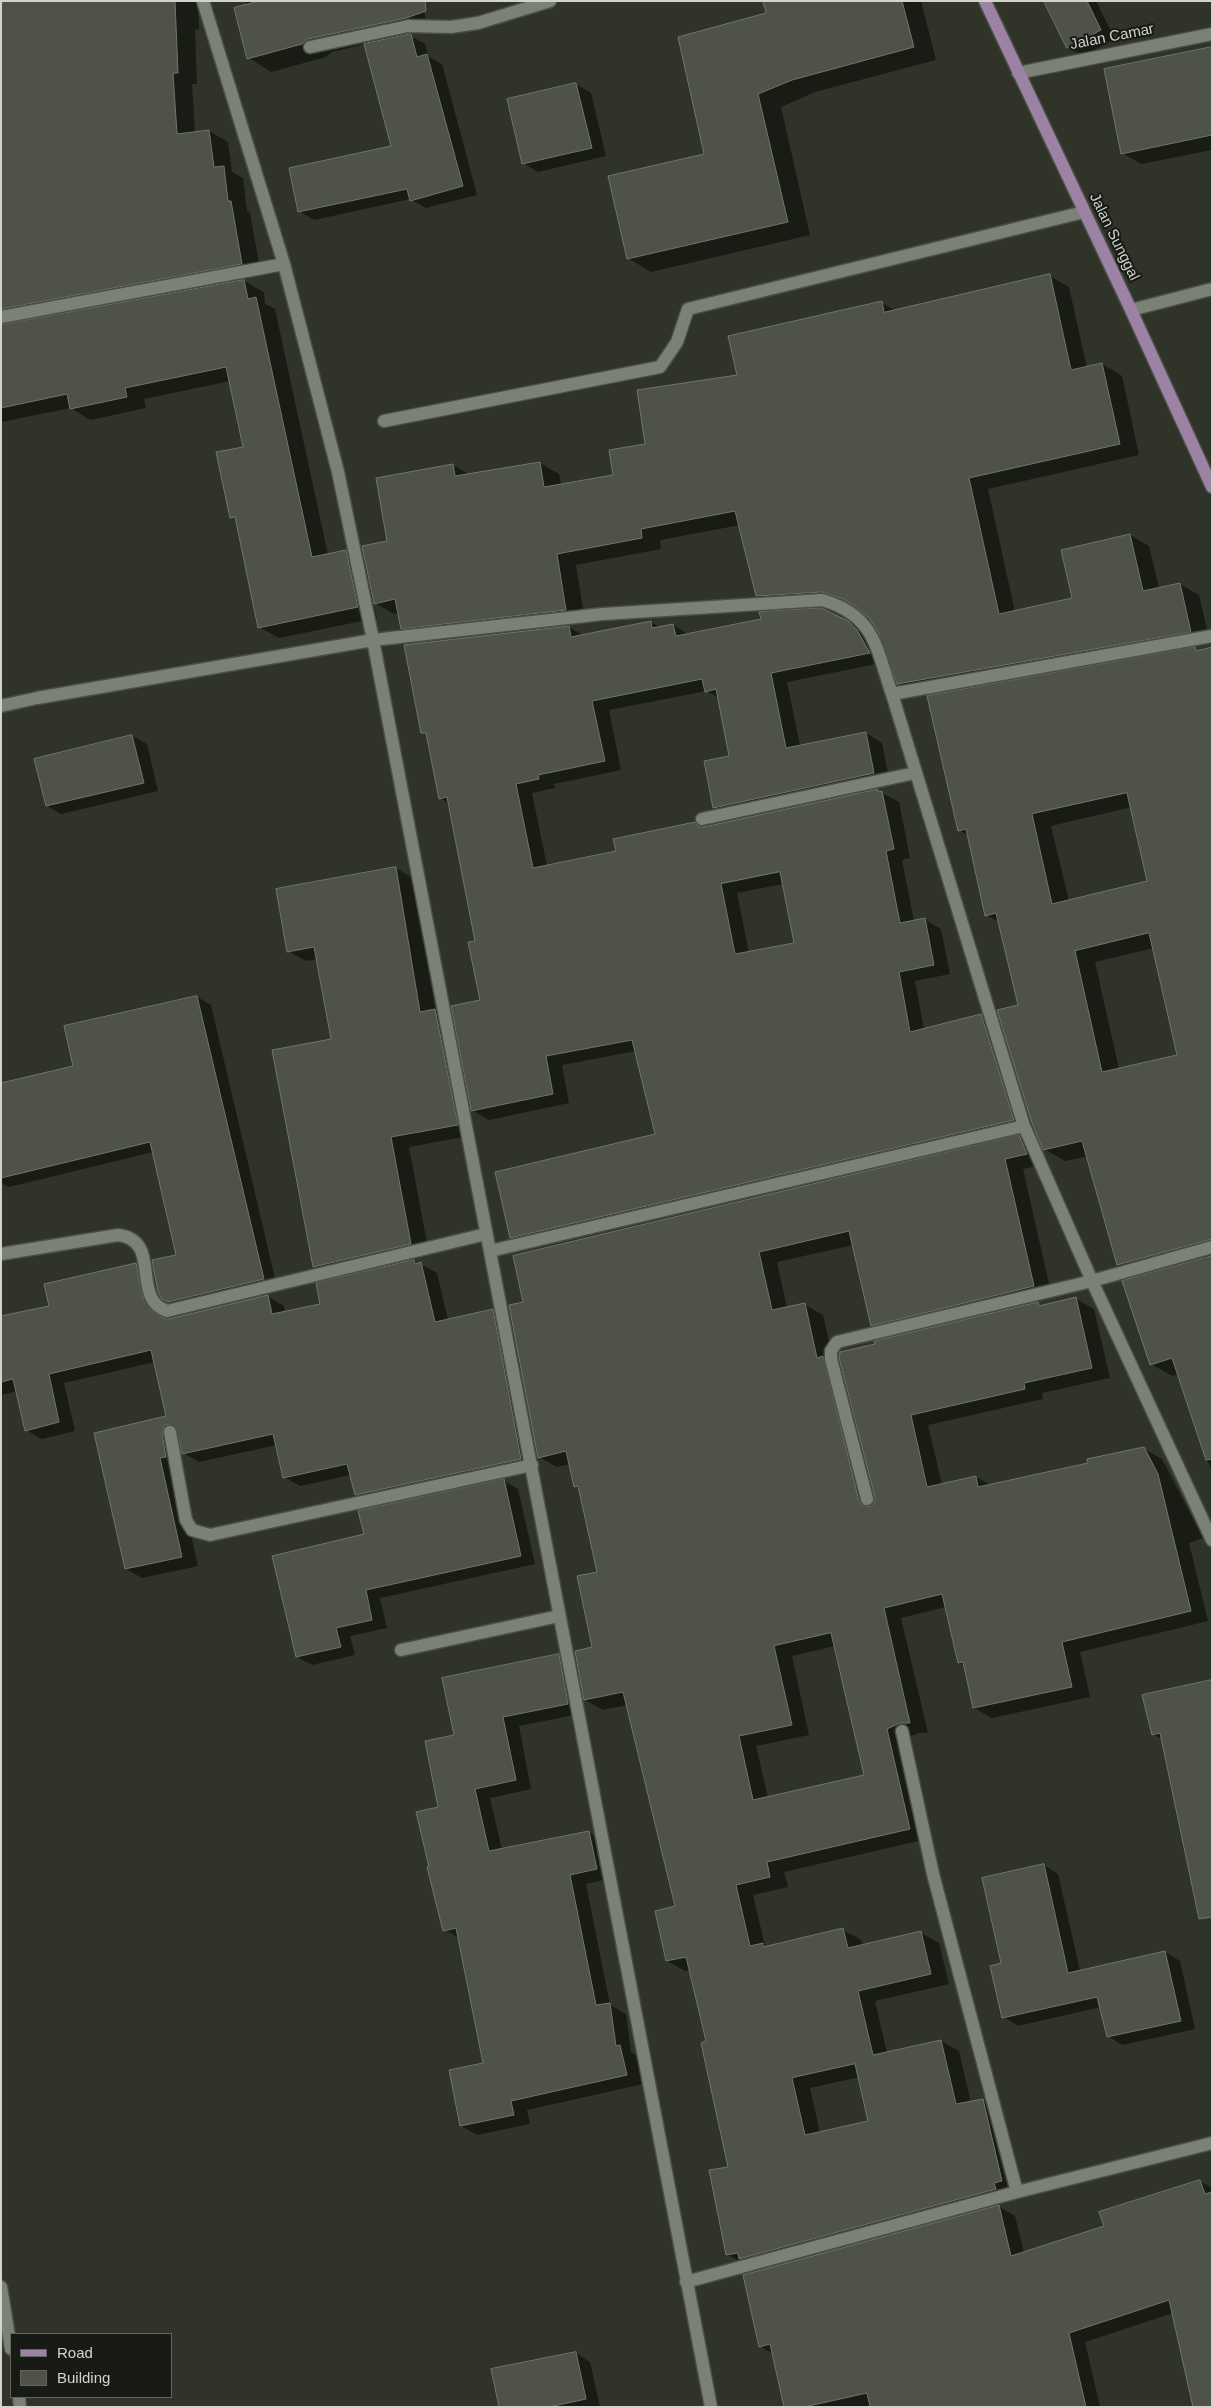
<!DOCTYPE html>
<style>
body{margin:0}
#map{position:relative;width:1213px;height:2408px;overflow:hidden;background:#2f3328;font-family:Helvetica,sans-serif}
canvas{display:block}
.frame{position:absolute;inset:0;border:2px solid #d1d3cc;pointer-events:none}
.legend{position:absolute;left:10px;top:2333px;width:162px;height:65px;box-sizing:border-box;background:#181a15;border:1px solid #62645e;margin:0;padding:6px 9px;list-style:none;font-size:15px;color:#d1d3cc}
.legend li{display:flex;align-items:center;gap:10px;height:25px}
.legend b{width:25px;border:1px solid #62645e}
</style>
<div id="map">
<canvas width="1213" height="2408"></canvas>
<div class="frame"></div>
<ul class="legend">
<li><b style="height:6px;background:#9c82a5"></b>Road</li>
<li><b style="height:14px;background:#4e5247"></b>Building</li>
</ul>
</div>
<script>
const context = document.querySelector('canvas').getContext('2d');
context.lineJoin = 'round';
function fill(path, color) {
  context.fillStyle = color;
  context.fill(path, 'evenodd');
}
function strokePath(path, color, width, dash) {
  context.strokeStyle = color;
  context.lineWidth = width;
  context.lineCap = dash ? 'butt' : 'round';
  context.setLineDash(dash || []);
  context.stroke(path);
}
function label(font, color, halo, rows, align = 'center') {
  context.font = font + ' Helvetica,sans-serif';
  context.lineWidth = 4;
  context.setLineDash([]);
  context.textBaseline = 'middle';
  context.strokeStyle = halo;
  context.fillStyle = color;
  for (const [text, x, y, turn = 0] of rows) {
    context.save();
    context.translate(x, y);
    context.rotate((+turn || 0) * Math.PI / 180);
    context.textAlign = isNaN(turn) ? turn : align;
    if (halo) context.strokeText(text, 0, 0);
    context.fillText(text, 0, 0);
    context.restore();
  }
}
const shadow = new Path2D(`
 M 1,1 L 198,1 L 199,29 L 195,30 L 197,84 L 192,84 L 195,133 L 209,131 L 228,142 L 232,172 L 243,178 L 247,211 L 250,213 L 261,274 L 19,320 L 13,324 L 244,281 L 264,292 L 265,304 L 275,309 L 328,555 L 346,551 L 367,563 L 389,542 L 453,465 L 470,475 L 540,463 L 559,474 L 561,485 L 615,476 L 647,445 L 738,376 L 882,303 L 896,311 L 1050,276 L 1069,287 L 1087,368 L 1102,364 L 1122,376 L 1139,455 L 988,489 L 1015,612 L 1073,599 L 1130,535 L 1149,546 L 1159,588 L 1180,584 L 1199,595 L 1210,642 L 918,694 L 898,683 L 879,631 L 860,608 L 842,602 L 776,607 L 757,595 L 740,525 L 660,540 L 661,549 L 576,565 L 585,621 L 421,639 L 402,628 L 399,613 L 394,614 L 373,602 L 377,618 L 279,638 L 259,627 L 237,521 L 231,517 L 244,448 L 230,381 L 144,399 L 146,408 L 90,420 L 71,408 L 1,422 Z
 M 246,1 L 421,1 L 429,31 L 409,35 L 425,44 L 429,57 L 442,64 L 477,195 L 426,208 L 410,199 L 314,220 L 299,211 L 392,147 L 365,44 L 332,52 L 326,57 L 271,72 L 249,58 Z
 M 764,1 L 921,1 L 936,60 L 815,92 L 781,107 L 810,235 L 651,272 L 628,258 L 706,155 L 767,14 Z
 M 1045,1 L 1096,1 L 1115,39 L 1083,56 L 1068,47 Z
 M 1212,49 L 1212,150 L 1141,164 L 1122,153 Z
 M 576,84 L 591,93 L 606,156 L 538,172 L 523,163 L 509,100 Z
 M 651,622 L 661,628 L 673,625 L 689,635 L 848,622 L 865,632 L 886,662 L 787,682 L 800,746 L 866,733 L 882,743 L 890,783 L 731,817 L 714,807 L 731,757 L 719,698 L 706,691 L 609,710 L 621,770 L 554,784 L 555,788 L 532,793 L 547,866 L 617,852 L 695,824 L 702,828 L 877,791 L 882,793 L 899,802 L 910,858 L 902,860 L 914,921 L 924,919 L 941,929 L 950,974 L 915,981 L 924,1029 L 981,1016 L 998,1025 L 1030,1129 L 528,1247 L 512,1237 L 656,1135 L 636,1051 L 562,1065 L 569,1103 L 489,1120 L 470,1109 L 475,1135 L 409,1147 L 429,1254 L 332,1277 L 314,1267 L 332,1040 L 318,959 L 306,961 L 288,951 L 396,868 L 414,879 L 436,1011 L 456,1022 L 481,1001 L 477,942 L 448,803 L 440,798 L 428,735 L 423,733 L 569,627 L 584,636 ZM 783,884 L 796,944 L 749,953 L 737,893 Z
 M 1212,648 L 1212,1473 L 1179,1374 L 1172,1376 L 1151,1364 L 1140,1277 L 1118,1265 L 1088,1156 L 1065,1161 L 1044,1149 L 1020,1006 L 999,922 L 986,915 L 969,836 L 959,830 L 1194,649 L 1199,651 ZM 1132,807 L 1149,882 L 1069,901 L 1051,826 ZM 1154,948 L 1179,1056 L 1119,1069 L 1095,962 Z
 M 132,736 L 147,744 L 158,791 L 61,814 L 47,806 Z
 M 197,997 L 211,1005 L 277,1287 L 183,1310 L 163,1298 L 178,1256 L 153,1152 L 9,1187 L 1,1183 L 1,1084 L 75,1067 Z
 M 1019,1137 L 1037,1147 L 1045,1164 L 1023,1169 L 1052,1297 L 890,1335 L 872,1325 L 853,1245 L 777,1262 L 787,1308 L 804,1304 L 823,1315 L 834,1364 L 843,1370 L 1038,1304 L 1042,1306 L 1076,1299 L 1094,1309 L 1110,1378 L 1042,1393 L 1043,1399 L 928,1425 L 942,1485 L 976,1477 L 991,1485 L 1089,1464 L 1144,1449 L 1162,1459 L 1203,1538 L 1189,1543 L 1208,1621 L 1080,1652 L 1090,1697 L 992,1718 L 974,1708 L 965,1666 L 959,1663 L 946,1607 L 901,1618 L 928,1733 L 919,1733 L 904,1739 L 927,1839 L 784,1872 L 788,1887 L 753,1895 L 765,1946 L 767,1947 L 843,1930 L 861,1940 L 863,1946 L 921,1933 L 939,1943 L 949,1984 L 875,2001 L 887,2053 L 941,2041 L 959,2051 L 971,2103 L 982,2100 L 1000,2111 L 1013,2200 L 759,2269 L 751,2264 L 746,2265 L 728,2255 L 729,2168 L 707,2042 L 691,1970 L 685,1971 L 667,1961 L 676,1907 L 627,1705 L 603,1710 L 585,1700 L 594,1648 L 599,1573 L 580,1489 L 575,1486 L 570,1464 L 557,1467 L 539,1457 L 525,1303 L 514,1256 ZM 857,1424 L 876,1497 L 875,1503 L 855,1425 ZM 835,1646 L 865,1776 L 768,1798 L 756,1746 L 809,1735 L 792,1656 ZM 860,2077 L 870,2121 L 820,2133 L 810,2088 Z
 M 414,1261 L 437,1273 L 448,1320 L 492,1310 L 509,1319 L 537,1468 L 372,1504 L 356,1494 L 351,1475 L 300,1486 L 284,1477 L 277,1445 L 199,1462 L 183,1453 L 180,1437 L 176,1467 L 198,1566 L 142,1578 L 126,1569 L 95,1434 L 168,1417 L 155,1362 L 64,1383 L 75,1431 L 42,1439 L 26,1430 L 17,1391 L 1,1395 L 1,1314 L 2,1317 L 51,1307 L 136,1265 L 152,1274 L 159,1309 L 166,1320 L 267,1296 L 284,1306 L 285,1313 L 321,1305 Z
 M 504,1481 L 518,1489 L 535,1564 L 380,1598 L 387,1628 L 350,1636 L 355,1655 L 312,1665 L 297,1657 L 366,1535 Z
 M 559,1656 L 575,1665 L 584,1713 L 519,1726 L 531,1789 L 490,1798 L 502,1850 L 589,1832 L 605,1842 L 613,1878 L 586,1884 L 610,2005 L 626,2014 L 631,2052 L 636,2055 L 643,2084 L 527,2110 L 530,2124 L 477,2135 L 461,2126 L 484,2064 L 459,1938 L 445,1930 L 430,1868 L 439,1808 L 455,1736 Z
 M 1212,1681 L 1163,1740 L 1153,1734 Z
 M 1044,1865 L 1058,1874 L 1080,1971 L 1165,1952 L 1180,1961 L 1195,2029 L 1122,2045 L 1108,2036 L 1101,2007 L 1018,2026 L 1004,2017 L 1002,1964 Z
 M 1200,2181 L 1212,2188 L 1212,2402 L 1173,2313 L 1085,2342 L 1100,2407 L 785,2407 L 773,2354 L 760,2346 L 999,2207 L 1015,2216 L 1024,2253 L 1105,2227 Z
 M 576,2353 L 590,2362 L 600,2407 L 500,2407 Z`);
const building = new Path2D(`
 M 1,1 L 175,1 L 178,73 L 173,73 L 177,134 L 209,130 L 214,167 L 224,166 L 228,201 L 231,201 L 242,264 L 1,309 Z
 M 259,1 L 425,1 L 426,11 L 406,18 L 308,39 L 302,44 L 247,59 L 234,8 Z
 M 763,1 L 902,1 L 914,47 L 792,80 L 758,94 L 788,222 L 627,259 L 608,176 L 704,154 L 678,37 L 766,13 Z
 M 1044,1 L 1087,1 L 1101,30 L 1067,48 Z
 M 411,34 L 417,57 L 427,54 L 463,186 L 410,201 L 407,189 L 298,212 L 289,168 L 391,146 L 364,44 Z
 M 1212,47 L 1212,135 L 1121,154 L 1104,69 Z
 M 576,83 L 592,148 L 522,164 L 507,99 Z
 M 1050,274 L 1071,370 L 1102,363 L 1120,444 L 969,478 L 999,614 L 1072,598 L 1061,550 L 1130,534 L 1143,591 L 1180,583 L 1191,632 L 897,684 L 878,632 L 869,618 L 857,608 L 843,599 L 822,592 L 756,596 L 735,511 L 641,529 L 642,538 L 557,554 L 566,610 L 401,629 L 395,599 L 374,604 L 362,546 L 387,541 L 376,478 L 453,464 L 455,476 L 540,462 L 544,487 L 613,475 L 609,450 L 645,444 L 637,390 L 737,375 L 728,336 L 882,301 L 884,312 Z
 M 244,280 L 248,299 L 256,297 L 312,557 L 346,550 L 358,607 L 258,628 L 235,517 L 230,518 L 216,452 L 243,447 L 226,367 L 125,388 L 127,397 L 70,409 L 67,394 L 1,408 L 1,325 Z
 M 821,608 L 848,621 L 857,630 L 870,653 L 771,673 L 786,748 L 866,732 L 874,773 L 713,808 L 704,761 L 729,756 L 716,689 L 705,692 L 702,679 L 592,701 L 605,761 L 538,775 L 539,779 L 516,784 L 533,868 L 616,851 L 613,839 L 695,822 L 699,827 L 704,827 L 878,789 L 878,792 L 882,791 L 894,849 L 886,851 L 900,923 L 925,918 L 934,965 L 899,972 L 910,1032 L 981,1014 L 1014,1120 L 510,1238 L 495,1172 L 655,1134 L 632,1040 L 546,1056 L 553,1094 L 471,1111 L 451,1006 L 480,1000 L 468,942 L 475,941 L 447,797 L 439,799 L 426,733 L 421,733 L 404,645 L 569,626 L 571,637 L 651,621 L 652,628 L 673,624 L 676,636 L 761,619 L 759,612 ZM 780,872 L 794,943 L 735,954 L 721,884 Z
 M 1195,647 L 1196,651 L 1212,647 L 1212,1239 L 1117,1265 L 1082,1141 L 1043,1150 L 1032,1123 L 997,1010 L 1018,1005 L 996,913 L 985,916 L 966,829 L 958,831 L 927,696 ZM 1127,793 L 1147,881 L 1052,904 L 1032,814 ZM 1149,933 L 1177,1055 L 1102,1072 L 1075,951 Z
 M 132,735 L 144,783 L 46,806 L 34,759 Z
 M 396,867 L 420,1012 L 435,1009 L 458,1125 L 391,1137 L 411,1244 L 313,1267 L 272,1050 L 331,1039 L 314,947 L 287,952 L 276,889 Z
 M 197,996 L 264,1279 L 168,1302 L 162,1299 L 158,1292 L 152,1260 L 176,1255 L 150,1142 L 1,1178 L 1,1083 L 73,1066 L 64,1026 Z
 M 1019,1135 L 1027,1154 L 1005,1159 L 1034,1286 L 871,1326 L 849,1231 L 759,1252 L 772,1310 L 805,1303 L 817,1358 L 823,1356 L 859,1501 L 862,1505 L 869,1507 L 873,1504 L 875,1497 L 839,1358 L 840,1352 L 875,1344 L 874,1341 L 1038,1302 L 1039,1306 L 1076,1297 L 1092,1368 L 1024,1383 L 1025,1389 L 911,1415 L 927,1487 L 976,1476 L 978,1487 L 1088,1463 L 1087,1459 L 1144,1447 L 1158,1474 L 1191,1611 L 1062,1642 L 1072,1687 L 973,1708 L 963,1662 L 958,1663 L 942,1594 L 884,1608 L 910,1723 L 900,1723 L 887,1729 L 910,1829 L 767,1862 L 770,1877 L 736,1885 L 750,1946 L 763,1943 L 763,1947 L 843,1928 L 848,1948 L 921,1931 L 931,1974 L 858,1991 L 873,2055 L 941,2040 L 956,2104 L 983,2099 L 1002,2181 L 994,2183 L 996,2189 L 739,2259 L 738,2253 L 726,2255 L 709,2170 L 728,2167 L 701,2043 L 706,2041 L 686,1957 L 666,1961 L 655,1911 L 675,1906 L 623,1692 L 584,1700 L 575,1651 L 592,1647 L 577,1576 L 597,1572 L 578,1486 L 574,1487 L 566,1451 L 538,1458 L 509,1305 L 523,1302 L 513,1256 ZM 831,1633 L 864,1775 L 753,1800 L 739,1736 L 792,1725 L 774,1646 ZM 855,2064 L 868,2121 L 805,2135 L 792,2078 Z
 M 1212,1256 L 1212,1459 L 1206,1460 L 1172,1358 L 1150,1365 L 1122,1281 Z
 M 414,1260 L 415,1264 L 421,1262 L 435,1322 L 493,1309 L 521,1459 L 355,1495 L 347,1464 L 283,1478 L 273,1434 L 182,1454 L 176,1427 L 168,1424 L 164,1426 L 162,1433 L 166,1457 L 160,1458 L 182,1557 L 125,1569 L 94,1433 L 166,1416 L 151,1350 L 49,1374 L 59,1422 L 25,1431 L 13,1379 L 1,1382 L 1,1316 L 49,1306 L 44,1284 L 136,1263 L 143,1299 L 152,1311 L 163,1318 L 169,1319 L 268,1295 L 272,1314 L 320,1304 L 316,1283 Z
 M 504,1479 L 521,1556 L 366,1590 L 372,1620 L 336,1628 L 341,1647 L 296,1657 L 272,1556 L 364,1534 L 358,1511 Z
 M 559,1654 L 568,1704 L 503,1717 L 516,1780 L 475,1789 L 489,1851 L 589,1831 L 597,1869 L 570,1875 L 596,2005 L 610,2003 L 616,2046 L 620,2045 L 627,2075 L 511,2101 L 514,2115 L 460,2126 L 449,2070 L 483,2063 L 456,1928 L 443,1931 L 427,1867 L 429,1867 L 416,1812 L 438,1807 L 425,1741 L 454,1735 L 442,1678 Z
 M 1212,1680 L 1212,1917 L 1199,1919 L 1160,1733 L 1152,1735 L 1142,1695 Z
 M 1044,1864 L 1068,1973 L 1165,1951 L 1181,2021 L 1107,2037 L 1097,1997 L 1002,2018 L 990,1966 L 1001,1963 L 982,1878 Z
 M 1200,2180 L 1205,2194 L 1212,2192 L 1212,2407 L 1193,2407 L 1169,2300 L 1069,2333 L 1086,2407 L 870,2407 L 867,2393 L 804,2407 L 784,2407 L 770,2344 L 759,2347 L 743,2275 L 999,2205 L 1011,2256 L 1104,2226 L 1099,2212 Z
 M 576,2352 L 586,2399 L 549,2407 L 499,2407 L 491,2369 Z`);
const minor = new Path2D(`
 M 203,1 L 284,264 L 338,472 L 373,640 L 711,2407
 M 310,47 L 408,26 L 451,27 L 478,23 L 550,1
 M 1018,73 L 1212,34
 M 1131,310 L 1212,289
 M 1,317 L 284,264
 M 384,421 L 660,367 L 677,342 L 688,309 L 1084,212
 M 892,694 L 1212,636
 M 1,706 L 37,698 L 373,640 L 603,614 L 822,600 C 875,615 876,648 892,694 L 1024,1126 L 1092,1281 L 1212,1540
 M 702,819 L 915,773
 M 490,1251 L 1024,1126
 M 1,1254 L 118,1235 C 163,1240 130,1299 167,1311 L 486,1234
 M 170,1432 L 186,1520 L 192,1530 L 210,1535 L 532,1465
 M 867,1499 L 831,1359 L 831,1351 L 837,1342 L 1092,1281 L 1212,1247
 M 401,1650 L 559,1616
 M 902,1731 L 933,1874 L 1017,2192 L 1212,2143
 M 686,2282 L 1017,2192
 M 1,2287 L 11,2349
 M 19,2397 L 20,2407`);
const major = new Path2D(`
 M 985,1 L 1131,310 L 1212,487`);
const streetNames = [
 ["Jalan Camar",1112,37,-11],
 ["Jalan Sunggal",1114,237,64]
];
fill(shadow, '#0007');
fill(building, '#4e5247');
strokePath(building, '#71766a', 1);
strokePath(minor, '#4b4e45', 15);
strokePath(major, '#4b4e45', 15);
strokePath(minor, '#7c8175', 12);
strokePath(major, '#9c82a5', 12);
label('15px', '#d1d3cc', '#181a15', streetNames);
</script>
